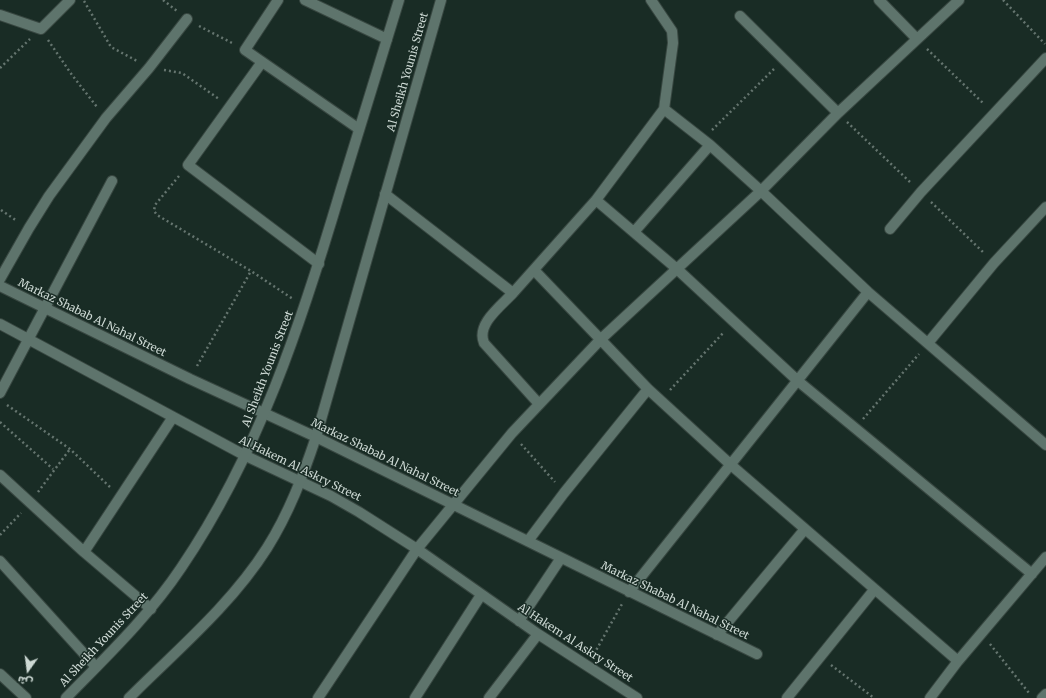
<!DOCTYPE html>
<meta charset="utf-8">
<style>
body{margin:0}
#map{position:relative;width:1046px;height:698px;overflow:hidden;background:#192c25;font-family:Merriweather,"Noto Sans Arabic",serif}
canvas{display:block}
.north{position:absolute;left:8px;top:650px;width:40px;height:40px;-webkit-text-stroke:3px #192c25;paint-order:stroke;rotate:194deg;font-size:11px;font-weight:700;line-height:16px;text-align:center;color:#cdd9d4}
.north::after{content:'';display:block;margin:auto;width:14px;height:18px;background:#cdd9d4;clip-path:polygon(50% 0,100% 100%,50% 72%,0 100%)}
</style>
<div id="map">
<canvas width="1046" height="698"></canvas>
<div class="north">ش</div>
</div>
<script>
const context = document.querySelector('canvas').getContext('2d');
context.lineJoin = 'round';
function strokePath(path, color, width, dash) {
  context.strokeStyle = color;
  context.lineWidth = width;
  context.lineCap = dash ? 'butt' : 'round';
  context.setLineDash(dash || []);
  context.stroke(path);
}
function label(font, color, halo, rows, align = 'center') {
  context.font = font + ' Merriweather,serif';
  context.lineWidth = 3;
  context.setLineDash([]);
  context.textBaseline = 'middle';
  context.strokeStyle = halo;
  context.fillStyle = color;
  for (const [text, x, y, turn = 0] of rows) {
    context.save();
    context.translate(x, y);
    context.rotate((+turn || 0) * Math.PI / 180);
    context.textAlign = isNaN(turn) ? turn : align;
    if (halo) context.strokeText(text, 0, 0);
    context.fillText(text, 0, 0);
    context.restore();
  }
}
const path = new Path2D(`
 M 163,0 L 177,11
 M 1003,0 L 1045,44
 M 84,1 L 111,47 L 137,61
 M 199,26 L 234,44
 M 48,40 L 72,75 L 97,107
 M 927,49 L 984,104
 M 0,68 L 30,39
 M 164,70 L 182,73 L 219,99
 M 847,122 L 911,183
 M 712,130 L 774,69
 M 179,176 L 155,205 L 154,211 L 157,215 L 251,271 L 293,299
 M 931,202 L 985,254
 M 1,210 L 17,221
 M 197,366 L 251,271
 M 670,390 L 724,332
 M 7,405 L 70,449 L 111,488
 M 863,419 L 919,354
 M 0,422 L 53,469
 M 521,444 L 555,482
 M 38,492 L 70,449
 M 0,535 L 21,513
 M 990,644 L 1029,693
 M 594,654 L 622,604
 M 831,665 L 874,698`);
const minor = new Path2D(`
 M 278,0 L 245,50 L 359,129
 M 305,0 L 387,39
 M 651,0 L 672,31 L 673,43 L 664,109
 M 879,0 L 917,39
 M 0,15 L 41,29 L 70,0
 M 740,16 L 838,113
 M 262,62 L 188,165 L 319,264
 M 385,194 L 513,293 L 596,200 L 664,109 L 710,145 L 761,191 L 868,292 L 1046,445
 M 596,200 L 677,269 L 798,381 L 1032,574
 M 890,229 L 921,192 L 1046,58
 M 634,232 L 710,145
 M 534,270 L 648,389 L 731,465 L 958,661
 M 0,279 L 29,228 L 49,196 L 106,118 L 149,68 L 187,19
 M 0,286 L 190,379 L 316,437 L 757,654
 M 513,293 C 501,306 476,324 484,343 L 539,404
 M 0,324 L 246,456 L 331,496 L 359,512 L 417,549 L 538,634 L 637,698
 M 928,343 L 994,263 L 1046,207
 M 0,393 L 112,181
 M 0,475 L 84,552 L 151,609
 M 528,541 L 564,493 L 648,389
 M 84,552 L 173,417
 M 0,561 L 96,667
 M 629,592 L 868,292
 M 519,621 L 561,558
 M 717,635 L 805,529
 M 0,674 L 26,698
 M 318,698 L 417,549 L 512,433 L 601,339 L 761,191 L 838,113 L 959,0
 M 415,698 L 481,595
 M 489,698 L 538,634
 M 787,698 L 874,590
 M 930,698 L 958,661 L 1046,557
 M 1042,698 L 1046,694`);
const tertiary = new Path2D(`
 M 66,698 C 106,657 149,616 181,568 C 259,453 302,321 341,189 C 360,126 380,63 399,0
 M 129,698 C 176,651 231,605 267,548 C 289,513 303,476 316,437 L 441,0`);
const streetNames = [
 ["Al Sheikh Younis Street",408,72,-74],
 ["Markaz Shabab Al Nahal Street",92,318,26],
 ["Al Sheikh Younis Street",268,369,-69],
 ["Markaz Shabab Al Nahal Street",385,458,26],
 ["Al Hakem Al Askry Street",300,469,26],
 ["Markaz Shabab Al Nahal Street",675,601,26],
 ["Al Sheikh Younis Street",104,640,-47],
 ["Al Hakem Al Askry Street",575,643,33]
];
strokePath(minor, '#384741', 12);
strokePath(tertiary, '#384741', 12);
strokePath(path, '#65756f', 2.5, [2, 3]);
strokePath(minor, '#5e746c', 10);
strokePath(tertiary, '#5e746c', 10);
label('11px', '#cdd9d4', '#192c25', streetNames);
</script>
